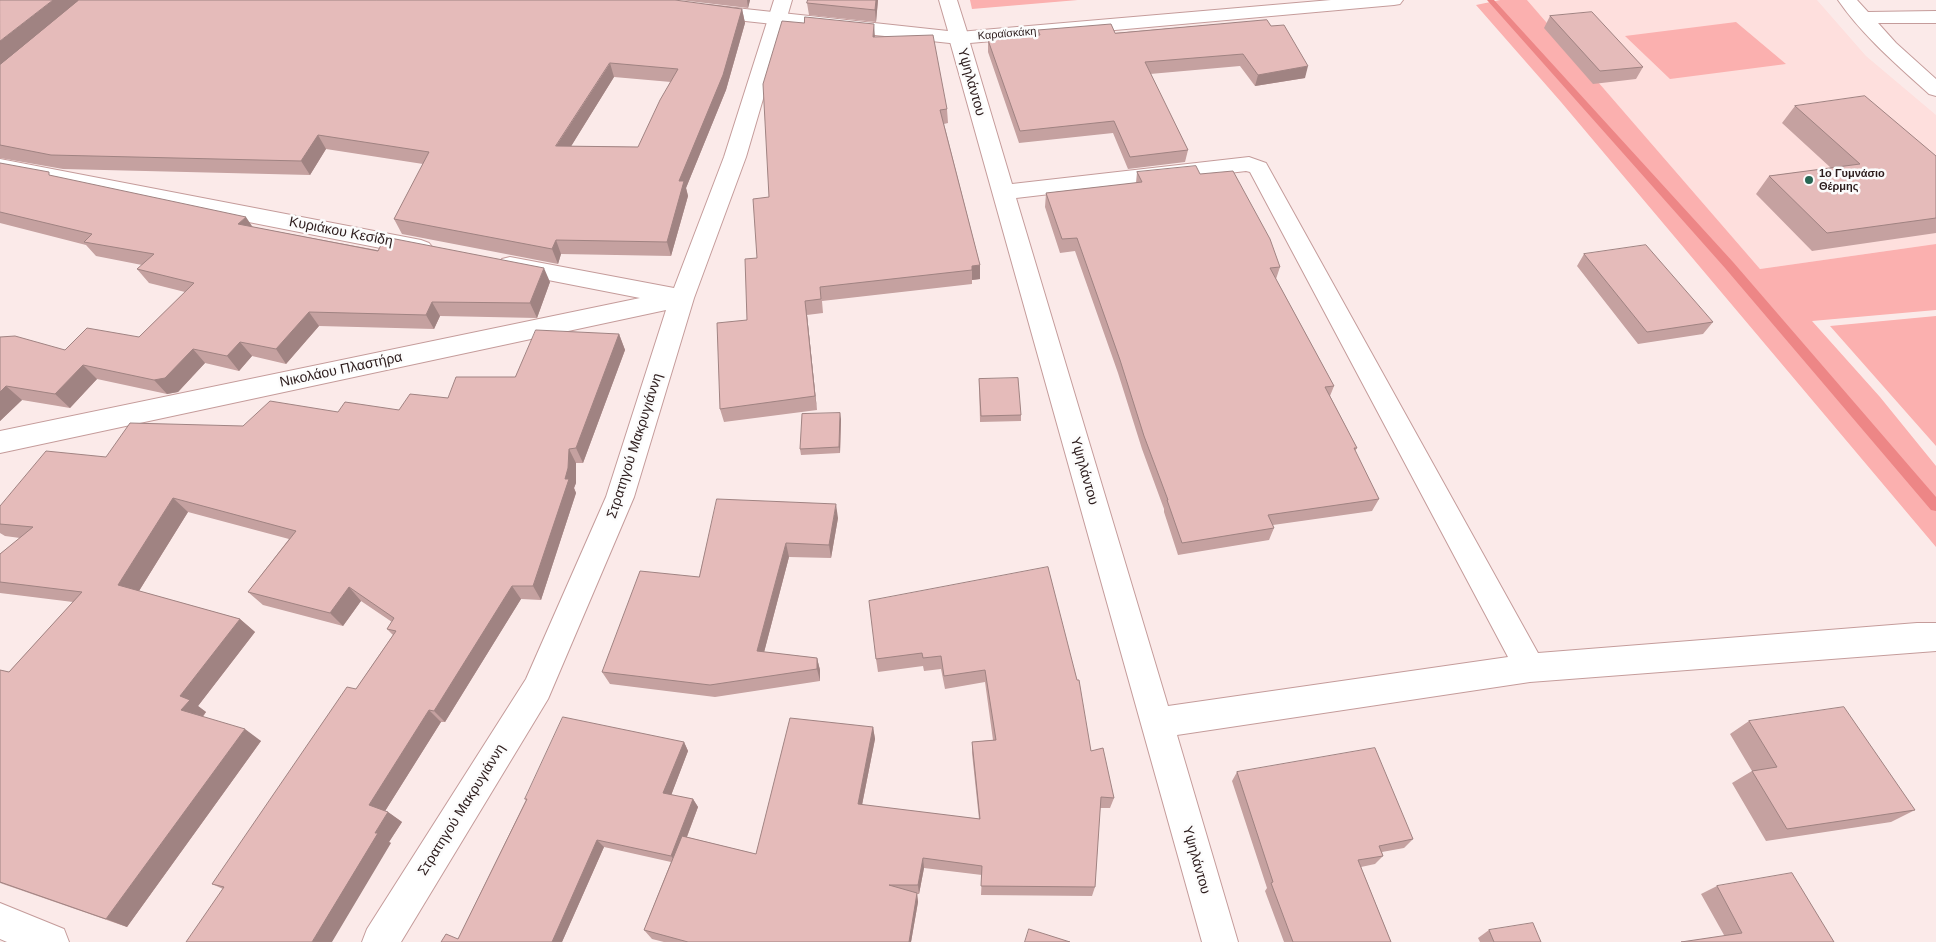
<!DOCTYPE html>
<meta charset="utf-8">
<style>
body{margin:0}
canvas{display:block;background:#fbeae9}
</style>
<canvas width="1936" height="942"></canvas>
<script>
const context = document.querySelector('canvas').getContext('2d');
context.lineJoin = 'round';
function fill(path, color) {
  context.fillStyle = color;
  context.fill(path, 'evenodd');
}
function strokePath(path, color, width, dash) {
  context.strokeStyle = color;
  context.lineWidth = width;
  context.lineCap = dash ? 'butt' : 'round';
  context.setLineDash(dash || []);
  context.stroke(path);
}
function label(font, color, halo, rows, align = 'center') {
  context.font = font + ' Arial,sans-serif';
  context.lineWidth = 5;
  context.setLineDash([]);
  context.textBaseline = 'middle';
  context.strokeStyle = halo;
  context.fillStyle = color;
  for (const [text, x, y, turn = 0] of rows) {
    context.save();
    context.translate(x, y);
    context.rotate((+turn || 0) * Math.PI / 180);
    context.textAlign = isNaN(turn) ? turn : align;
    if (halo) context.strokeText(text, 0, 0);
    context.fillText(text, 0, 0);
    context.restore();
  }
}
const built = new Path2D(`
 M 1527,0 L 1817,0 L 1866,56 L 1936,115 L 1936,244 L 1760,269 Z`);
const green = new Path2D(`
 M 970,0 L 1078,0 L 972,9 Z
 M 1500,0 L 1527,0 L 1760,269 L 1936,244 L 1936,310 L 1812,321 L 1880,397 L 1936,466 L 1936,547 L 1561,102 L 1476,5 Z
 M 1736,22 L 1786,64 L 1670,79 L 1625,36 Z
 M 1936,316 L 1936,446 L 1830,326 Z`);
const stream = new Path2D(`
 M 1487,0 L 1494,0 L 1733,262 L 1936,497 L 1936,511 L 1931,510 L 1725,268 Z`);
const street = new Path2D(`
 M 774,0 L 792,0 L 746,157 L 694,298 L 634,497 L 548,699 L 401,942 L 362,942 L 367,929 L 526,679 L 606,497 L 666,310 L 0,453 L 0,431 L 640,298 L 502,271 L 498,265 L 502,259 L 510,257 L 674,288 L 724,157 Z
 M 1331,0 L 1403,0 L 1400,4 L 1394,5 L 970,43 L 1012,184 L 1249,157 L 1266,163 L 1538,653 L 1917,623 L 1936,623 L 1936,651 L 1530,682 L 1177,735 L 1238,942 L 1202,942 L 949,38 L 952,34 L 959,32 ZM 1246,171 L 1250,172 L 1508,657 L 1168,706 L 1016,198 Z
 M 1838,0 L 1857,0 L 1868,12 L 1936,11 L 1936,23 L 1878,23 L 1896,43 L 1936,79 L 1936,96 L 1929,94 C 1897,65 1862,35 1838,0 Z
 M 0,159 L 421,240 L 429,243 L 433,248 L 429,253 L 421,256 L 0,173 Z
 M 0,903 L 64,929 L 69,942 L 7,942 L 0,939 Z`);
const secondary = new Path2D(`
 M 939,0 L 957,0 L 969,38 L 966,42 L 959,44 L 708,17 L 701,15 L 699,11 L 701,7 L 708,5 L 948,31 Z`);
const wall = new Path2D(`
 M 680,0 L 750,0 L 748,8 Z
 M 808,0 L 878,0 L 876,22 L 809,15 L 807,3 Z
 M 742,9 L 745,23 L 726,90 L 686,188 L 688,196 L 671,256 L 561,254 L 558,264 L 402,234 L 394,219 L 423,164 L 326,149 L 310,175 L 63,169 L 0,158 L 0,65 ZM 614,77 L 671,82 L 638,147 L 571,146 Z
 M 1550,16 L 1643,67 L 1636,79 L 1593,84 L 1544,28 Z
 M 1267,20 L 1305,78 L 1255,86 L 1240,66 L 1150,74 L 1188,150 L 1185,162 L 1128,169 L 1113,133 L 1019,143 L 988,52 L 988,40 L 1038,35 L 1038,30 L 1115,33 Z
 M 875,37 L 947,109 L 948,123 L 944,124 L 980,265 L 980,279 L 972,280 L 972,284 L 822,301 L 823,313 L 807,315 L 817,410 L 724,422 L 720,409 L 747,320 L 757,258 Z
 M 1795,106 L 1936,156 L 1936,233 L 1812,251 L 1756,194 L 1769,176 L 1831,168 L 1782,123 Z
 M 0,163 L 253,227 L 550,282 L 537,318 L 440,316 L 434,329 L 319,326 L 286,364 L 252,356 L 239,371 L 205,363 L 178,392 L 167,394 L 97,379 L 70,408 L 22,400 L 0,421 L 0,337 L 65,350 L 139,337 L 185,292 L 149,283 L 137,269 L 142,265 L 96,256 L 86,245 L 0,223 Z
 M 1137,172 L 1200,174 L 1280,267 L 1276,279 L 1334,386 L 1330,396 L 1357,448 L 1355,451 L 1379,499 L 1372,511 L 1273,525 L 1274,528 L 1269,540 L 1178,555 L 1164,512 L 1164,509 L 1142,449 L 1118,373 L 1075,251 L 1060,253 L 1045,207 L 1046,193 L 1136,183 Z
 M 1584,254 L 1713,322 L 1703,334 L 1638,344 L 1577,266 Z
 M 619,334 L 625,350 L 583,463 L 576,463 L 576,483 L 574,488 L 576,493 L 541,600 L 521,599 L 445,722 L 441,722 L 385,811 L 388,812 L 402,822 L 389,842 L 391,843 L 223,889 L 212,884 L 356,689 L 393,635 L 387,629 L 392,622 L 361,601 L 343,626 L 263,605 L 248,592 L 289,539 L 188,512 L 139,591 L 240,619 L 255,632 L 198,706 L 206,712 L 203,717 L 261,741 L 127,927 L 0,883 L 0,670 L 9,672 L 73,602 L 0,593 L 0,554 L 20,538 L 5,536 L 0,533 L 0,506 L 106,457 L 243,426 L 338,412 L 399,410 L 448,398 L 515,377 Z
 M 979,379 L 1021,415 L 1021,421 L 980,422 Z
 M 841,419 L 840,453 L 801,455 L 800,449 Z
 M 838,518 L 831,558 L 789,557 L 764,652 L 817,658 L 820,670 L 820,681 L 715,697 L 610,684 L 602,672 L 699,577 Z
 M 1048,567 L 1091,751 L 1114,798 L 1110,808 L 1100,808 L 1095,887 L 1092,896 L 981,895 L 982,875 L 924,868 L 919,894 L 917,894 L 918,902 L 911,942 L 664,942 L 652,939 L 644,930 L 671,862 L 604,847 L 562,942 L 441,942 L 458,939 L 526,800 L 525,799 L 684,742 L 688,751 L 671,795 L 693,799 L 698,807 L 687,837 L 756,854 L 873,727 L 875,739 L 862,805 L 979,819 L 972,753 L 972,742 L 993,740 L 985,682 L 945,689 L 941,669 L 924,671 L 923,666 L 878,672 L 876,659 Z
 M 1749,721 L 1915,810 L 1891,822 L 1766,841 L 1732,783 L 1752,771 L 1730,734 Z
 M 1237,772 L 1413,839 L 1404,848 L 1382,852 L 1383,856 L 1375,864 L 1361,867 L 1391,942 L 1284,942 L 1265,891 L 1267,888 L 1232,781 Z
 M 1717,886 L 1834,942 L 1724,935 L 1701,894 Z
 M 1489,930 L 1541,942 L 1480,942 L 1478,938 Z`);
const shadedWall = new Path2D(`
 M 53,0 L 82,0 L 0,65 L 0,41 Z
 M 747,0 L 750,0 L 748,8 Z
 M 876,0 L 878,0 L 876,22 L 875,10 Z
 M 742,9 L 745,23 L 726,90 L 686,188 L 688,196 L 671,256 L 667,242 L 679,181 Z
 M 874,24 L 875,38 L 873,37 Z
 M 610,63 L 614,77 L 562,161 L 556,146 Z
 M 1308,66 L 1305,78 L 1255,86 L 1258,75 Z
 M 318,135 L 326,149 L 310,175 L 301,161 Z
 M 246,217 L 256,232 L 238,224 Z
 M 556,240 L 561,254 L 558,264 L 552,249 Z
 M 980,265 L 980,279 L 972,280 L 972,266 Z
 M 544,268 L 550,282 L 537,318 L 530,303 Z
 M 805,301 L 807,315 L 817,410 L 815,396 Z
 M 432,302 L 440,316 L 434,329 L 426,315 Z
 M 309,312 L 319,326 L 286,364 L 276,349 Z
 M 619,334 L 625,350 L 583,463 L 576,448 Z
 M 240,342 L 252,356 L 239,371 L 227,356 Z
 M 193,349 L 205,363 L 178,392 L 167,394 L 154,380 Z
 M 83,365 L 97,379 L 70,408 L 55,394 Z
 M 6,386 L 22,400 L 0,421 L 0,392 Z
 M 840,413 L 841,419 L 840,453 L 839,447 Z
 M 569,449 L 576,463 L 576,483 L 574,488 L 576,493 L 541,600 L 533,586 L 565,479 Z
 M 173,498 L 188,512 L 134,599 L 118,585 Z
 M 836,504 L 838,518 L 831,558 L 829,545 Z
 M 786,543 L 789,557 L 761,664 L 757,651 Z
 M 512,586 L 521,599 L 445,722 L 434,711 Z
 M 349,587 L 361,601 L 343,626 L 330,613 Z
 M 240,619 L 255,632 L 198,706 L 206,712 L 198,722 L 181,710 L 180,696 Z
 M 817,658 L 820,670 L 820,681 L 817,669 Z
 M 429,710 L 441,722 L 382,816 L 369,805 Z
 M 873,727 L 875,739 L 860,815 L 858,804 Z
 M 245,729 L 261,741 L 127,927 L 106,919 Z
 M 684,742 L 688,751 L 669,801 L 663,793 Z
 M 693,799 L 698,807 L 677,863 L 671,856 Z
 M 388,812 L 402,822 L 389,842 L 391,843 L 332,942 L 312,942 L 375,833 Z
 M 597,840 L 604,847 L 562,942 L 552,942 Z
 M 923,858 L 924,868 L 919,894 L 918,885 Z
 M 917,893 L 918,902 L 911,942 L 909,942 Z`);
const building = new Path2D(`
 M 0,0 L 53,0 L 0,41 Z
 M 79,0 L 675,0 L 742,9 L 723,75 L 679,181 L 684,181 L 667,242 L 556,240 L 552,249 L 394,219 L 429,152 L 318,135 L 301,161 L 51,155 L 0,145 L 0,65 ZM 610,63 L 678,69 L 660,100 L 638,147 L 556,146 Z
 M 808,0 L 876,0 L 875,10 L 807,3 Z
 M 1592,12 L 1643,67 L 1600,71 L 1550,16 Z
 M 805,17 L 874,24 L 873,37 L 933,35 L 947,109 L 940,110 L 980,265 L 972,266 L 972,270 L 820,287 L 821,299 L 805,301 L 815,396 L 720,409 L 717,323 L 747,320 L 745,259 L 757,258 L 753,199 L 769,197 L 763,84 L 782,21 L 804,23 Z
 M 1267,20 L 1271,26 L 1284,25 L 1308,66 L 1258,75 L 1243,54 L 1145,62 L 1188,150 L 1130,157 L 1114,121 L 1020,131 L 988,40 L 1040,35 L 1038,30 L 1111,24 L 1115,33 Z
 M 1865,96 L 1936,156 L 1936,218 L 1827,233 L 1769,176 L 1860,164 L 1795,106 Z
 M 0,163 L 49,172 L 49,175 L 246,217 L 238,224 L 378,251 L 385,237 L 544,268 L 530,303 L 432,302 L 426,315 L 309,312 L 276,349 L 240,342 L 227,356 L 193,349 L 165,378 L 154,380 L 83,365 L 55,394 L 6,386 L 0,392 L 0,337 L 15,336 L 65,350 L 87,328 L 139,337 L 194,283 L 137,269 L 154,254 L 84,242 L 92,234 L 0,212 Z
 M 1196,166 L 1200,174 L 1233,171 L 1270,239 L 1280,267 L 1270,268 L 1334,386 L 1325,387 L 1357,448 L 1354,448 L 1379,499 L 1268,515 L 1274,528 L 1182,543 L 1167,500 L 1168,500 L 1144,436 L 1120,360 L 1077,238 L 1062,239 L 1046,193 L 1142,182 L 1137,172 Z
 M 1646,245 L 1713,322 L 1647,332 L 1584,254 Z
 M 536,330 L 619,334 L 576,448 L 569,449 L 568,468 L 565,479 L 569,479 L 533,586 L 512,586 L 434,711 L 429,710 L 369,805 L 388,812 L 375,833 L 378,833 L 312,942 L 186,942 L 224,887 L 212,884 L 347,687 L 356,689 L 396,631 L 387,629 L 394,618 L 349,587 L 330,613 L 248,592 L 296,531 L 173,498 L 118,585 L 240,619 L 180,696 L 190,700 L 181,710 L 245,729 L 106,919 L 0,882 L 0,670 L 9,672 L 82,592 L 0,582 L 0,554 L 33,527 L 0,524 L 0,506 L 46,451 L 106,457 L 130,423 L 243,426 L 270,401 L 338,412 L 345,402 L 399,410 L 410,394 L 448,398 L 456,377 L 515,377 Z
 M 1018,378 L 1021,415 L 981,416 L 979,379 Z
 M 840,413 L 839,447 L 800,449 L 802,414 Z
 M 717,499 L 836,504 L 829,545 L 786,543 L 757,651 L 817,658 L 817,669 L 710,685 L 602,672 L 640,571 L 699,577 Z
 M 1048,567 L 1077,680 L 1079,680 L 1091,751 L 1103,748 L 1114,798 L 1101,797 L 1095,887 L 981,886 L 982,866 L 923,858 L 918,885 L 889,885 L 917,893 L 909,942 L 688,942 L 644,930 L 682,836 L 756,854 L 790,718 L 873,727 L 858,804 L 980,819 L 972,742 L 996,740 L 985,670 L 944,676 L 941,656 L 923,658 L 922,653 L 876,659 L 869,601 Z
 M 1844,707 L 1915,810 L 1787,829 L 1752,771 L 1777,767 L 1749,721 Z
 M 563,717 L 684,742 L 663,793 L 693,799 L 671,856 L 597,840 L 552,942 L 441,942 L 446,934 L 458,939 L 527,799 L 525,799 Z
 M 1375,748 L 1413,839 L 1379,846 L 1383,856 L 1358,860 L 1391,942 L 1293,942 L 1271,883 L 1273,882 L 1237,772 Z
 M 1792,873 L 1834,942 L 1681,942 L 1742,933 L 1717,886 Z
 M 1533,923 L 1541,942 L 1494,942 L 1489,930 Z
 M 1029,929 L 1070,942 L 1025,942 Z`);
const markers = [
 [1809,180,5,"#286754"]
];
const farStreetnames = [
 ["Καραϊσκάκη",1007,34,-5]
];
const farPoinames = [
 ["1ο Γυμνάσιο",1819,174],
 ["Θέρμης",1819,187]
];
const streetNames = [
 ["Υψηλάντου",971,82,74],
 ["Κυριάκου Κεσίδη",341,232,11],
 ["Νικολάου Πλαστήρα",341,370,-12],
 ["Στρατηγού Μακρυγιάννη",635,446,-72],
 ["Υψηλάντου",1084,471,74],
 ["Στρατηγού Μακρυγιάννη",462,810,-58],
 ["Υψηλάντου",1196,860,74]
];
fill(built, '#fedfdd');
fill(green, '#fbb0af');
fill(stream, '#ed8686');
strokePath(street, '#c59c9b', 2);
strokePath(secondary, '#c59c9b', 2);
fill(street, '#fff');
fill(secondary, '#fff');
fill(wall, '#c5a1a0');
fill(shadedWall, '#a08382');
fill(building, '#e5bbba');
strokePath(building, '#a08382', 1);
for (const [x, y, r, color] of markers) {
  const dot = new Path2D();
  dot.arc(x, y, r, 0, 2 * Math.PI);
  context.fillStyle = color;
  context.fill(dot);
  strokePath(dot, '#fcfcfc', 2);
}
label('11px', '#2c1c1c', '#fcfcfc', farStreetnames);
label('bold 11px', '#2c1c1c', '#fcfcfc', farPoinames, 'left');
label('14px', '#2c1c1c', '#fcfcfc', streetNames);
</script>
